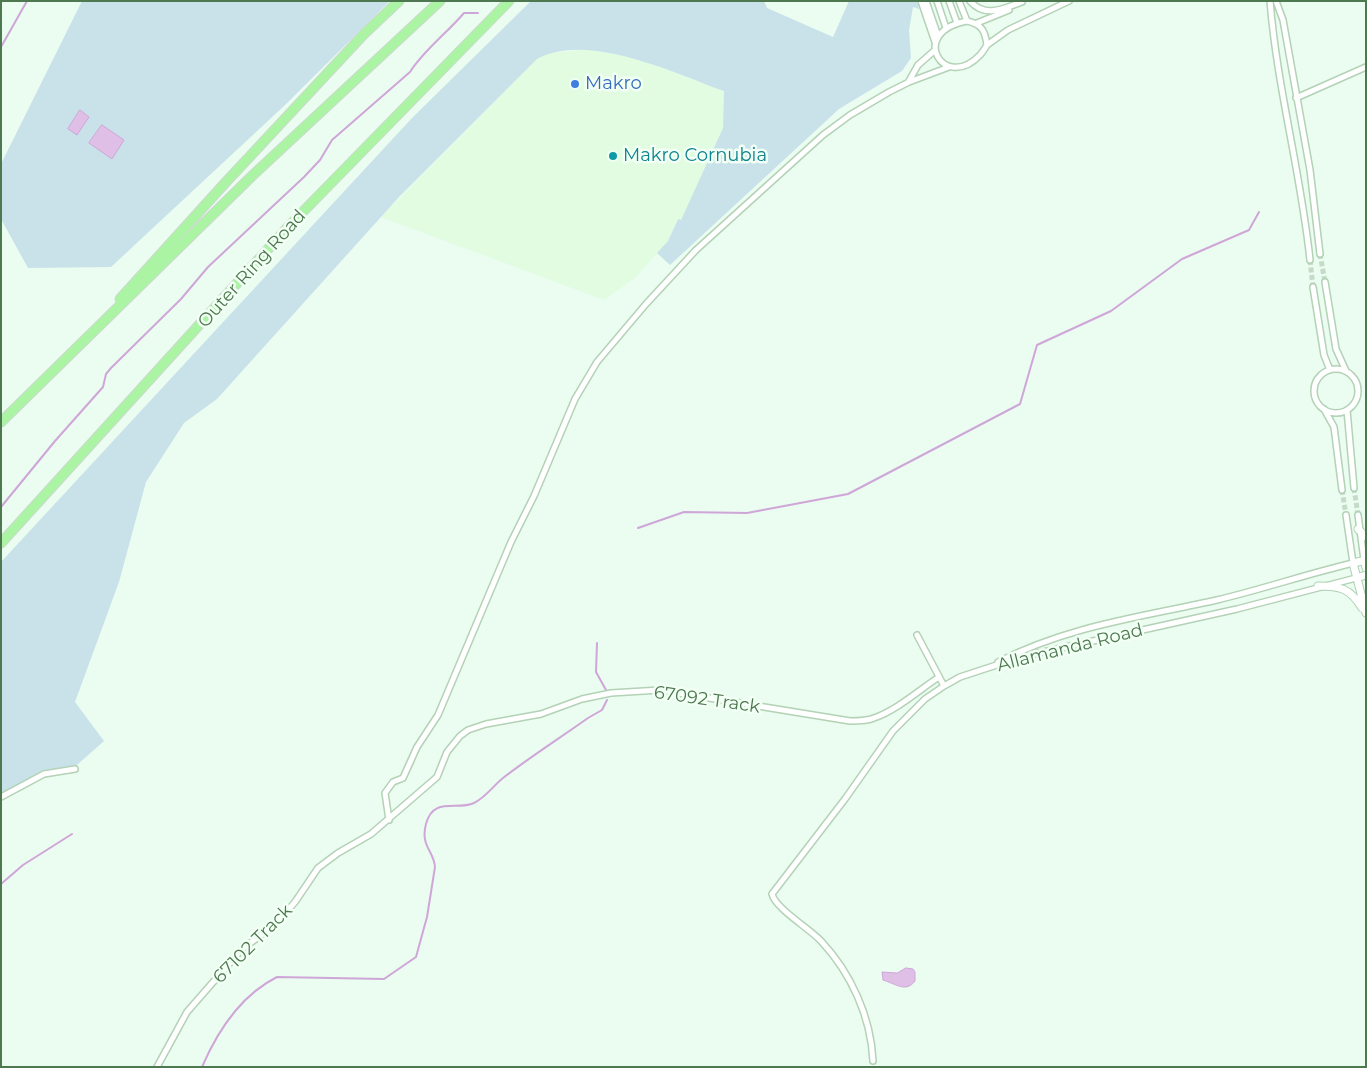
<!DOCTYPE html>
<style>
body{margin:0}
#map{position:relative;width:1367px;height:1068px;overflow:hidden;background:#ebfcf0;font-family:Montserrat,sans-serif}
canvas{display:block}
.frame{position:absolute;inset:0;border:2px solid #4e784f;pointer-events:none}
</style>
<div id="map">
<canvas width="1367" height="1068"></canvas>
<div class="frame"></div>
</div>
<script>
const context = document.querySelector('canvas').getContext('2d');
context.lineJoin = 'round';
function fill(path, color) {
  context.fillStyle = color;
  context.fill(path, 'evenodd');
}
function strokePath(path, color, width, dash) {
  context.strokeStyle = color;
  context.lineWidth = width;
  context.lineCap = dash ? 'butt' : 'round';
  context.setLineDash(dash || []);
  context.stroke(path);
}
function label(font, color, halo, rows, align = 'center') {
  context.font = font + ' Montserrat,sans-serif';
  context.lineWidth = 5;
  context.setLineDash([]);
  context.textBaseline = 'middle';
  context.strokeStyle = halo;
  context.fillStyle = color;
  for (const [text, x, y, turn = 0] of rows) {
    context.save();
    context.translate(x, y);
    context.rotate((+turn || 0) * Math.PI / 180);
    context.textAlign = isNaN(turn) ? turn : align;
    if (halo) context.strokeText(text, 0, 0);
    context.fillText(text, 0, 0);
    context.restore();
  }
}
const commercial = new Path2D(`
 M 586,49 L 635,58 L 724,91 L 723,128 L 681,220 L 677,219 L 668,241 L 636,277 L 604,300 L 381,217 L 537,59 L 546,54 Z`);
const green = new Path2D(`
 M 82,1 L 390,1 L 284,106 L 111,267 L 28,268 L 1,219 L 1,164 Z
 M 531,1 L 764,1 L 767,8 L 833,37 L 849,1 L 917,1 L 919,9 L 913,7 L 909,30 L 911,58 L 902,71 L 839,109 L 670,265 L 657,253 L 668,241 L 678,219 L 681,220 L 723,128 L 724,91 C 674,73 587,31 537,59 L 399,197 L 217,399 L 184,423 L 146,482 L 119,582 L 75,702 L 104,741 L 77,765 L 47,770 L 1,793 L 1,562 L 412,118 Z`);
const water = new Path2D(`
 M 80,110 L 89,117 L 77,135 L 68,129 Z
 M 102,125 L 124,140 L 112,159 L 89,143 Z
 M 906,968 L 913,969 L 915,972 L 915,981 C 906,993 896,984 883,980 L 882,972 L 897,973 Z`);
const stream = new Path2D(`
 M 1,47 L 27,1
 M 1,507 L 55,441 L 103,387 L 106,374 L 111,368 L 181,299 L 208,267 L 304,177 L 320,160 L 332,140 L 410,72 C 424,50 447,33 464,13 L 478,13
 M 638,528 L 684,512 L 747,513 L 848,494 L 1020,404 L 1037,345 L 1111,311 L 1182,259 L 1249,230 L 1259,212
 M 597,643 L 596,672 L 606,690
 M 1,884 L 23,865 L 72,834
 M 202,1067 C 218,1030 241,995 277,977 L 384,979 L 416,957 L 427,917 L 435,867 C 434,851 420,846 426,824 C 433,796 457,811 474,803 C 486,797 493,786 503,778 C 530,757 560,738 588,718 L 602,710 L 607,700`);
const streetTunnel = new Path2D(`
 M 1320,254 L 1325,282
 M 1310,260 L 1313,287
 M 1354,488 L 1358,515
 M 1342,490 L 1346,515`);
const street = new Path2D(`
 M 921,1 L 935,42
 M 926,1 L 938,36
 M 937,1 L 946,28
 M 949,1 L 957,23
 M 959,1 L 967,21
 M 970,1 C 986,19 1004,8 1022,2
 M 1270,1 C 1277,88 1301,173 1310,260
 M 1276,1 L 1283,20 L 1310,170 L 1320,254
 M 967,21 C 982,24 985,31 987,45 C 985,48 983,52 980,55 C 944,93 907,32 967,21 Z
 M 977,23 L 1009,10
 M 987,45 L 1008,30 L 1069,1
 M 909,81 L 918,65 L 934,51
 M 1296,98 L 1366,67
 M 1325,282 L 1336,349 L 1346,371
 M 1313,287 L 1324,355 L 1330,370
 M1314 391a22 22 0 1 1 44 0a22 22 0 1 1-44 0Z
 M 1324,409 L 1334,427 L 1342,490
 M 1347,410 L 1354,488
 M 1358,515 L 1364,560
 M 917,635 L 944,686
 M 998,662 C 1068,626 1141,617 1217,600 C 1263,589 1307,574 1353,563 L 1346,515
 M 1,797 L 44,774 L 75,769
 M 389,820 L 385,793 L 393,782 L 403,778 L 417,747 L 438,715 L 511,542 L 534,496 L 575,399 L 597,362 L 646,304 L 696,250 L 823,135 L 850,115 L 889,92 L 909,82 L 949,67
 M 873,1061 C 871,1017 851,973 821,941 C 810,929 775,908 772,894 L 845,799 L 893,731 L 925,699 L 944,686 L 960,677 L 1021,657 L 1237,609 L 1356,578
 M 157,1067 L 187,1012 L 242,949 L 275,925 L 295,902 L 318,868 L 338,853 L 371,834 L 437,777 L 447,752 L 460,736 L 468,730 L 486,724 L 541,714 L 582,699 L 611,693 L 660,690 L 850,721 C 858,721 867,721 874,718 C 897,710 919,690 939,677`);
const secondary = new Path2D(`
 M 1358,529 L 1366,537
 M 1364,560 L 1366,568
 M 1366,560 L 1353,563 L 1366,613
 M 1356,578 L 1366,575
 M 1318,586 C 1340,586 1350,588 1362,608`);
const highway = new Path2D(`
 M 120,299 L 226,182 L 364,34 L 399,1
 M 1,422 L 253,175 L 440,1
 M 1,543 L 289,226 L 509,1`);
const markers = [
 [575,84,5,"#3f7fe0"],
 [613,156,5,"#0f9aa8"]
];
const shopNames = [
 ["Makro",585,84]
];
const cultureNames = [
 ["Makro Cornubia",623,156]
];
const streetNames = [
 ["Outer Ring Road",252,269,-48],
 ["Allamanda Road",1070,648,-14],
 ["67092 Track",707,700,8],
 ["67102 Track",253,944,-45]
];
fill(commercial, '#e1fce0');
fill(green, '#c9e2ea');
fill(water, '#dfbfe6');
strokePath(water, '#cfa6d8', 1);
strokePath(stream, '#cfa6d8', 2);
strokePath(streetTunnel, '#c4dbc8', 5, [5, 2.5]);
strokePath(street, '#b3d2b6', 8);
strokePath(secondary, '#aed2b2', 9);
strokePath(highway, '#cdd9ce', 11);
strokePath(street, '#fff', 5);
strokePath(secondary, '#fff', 7);
strokePath(highway, '#aaf4a4', 9);
for (const [x, y, r, color] of markers) {
  const dot = new Path2D();
  dot.arc(x, y, r, 0, 2 * Math.PI);
  context.fillStyle = color;
  context.fill(dot);
  strokePath(dot, '#f2fff5', 2);
}
label('18px', '#366cbe', '#f2fff5', shopNames, 'left');
label('18px', '#0d838f', '#f2fff5', cultureNames, 'left');
label('18px', '#4e784f', '#f2fff5', streetNames);
</script>
